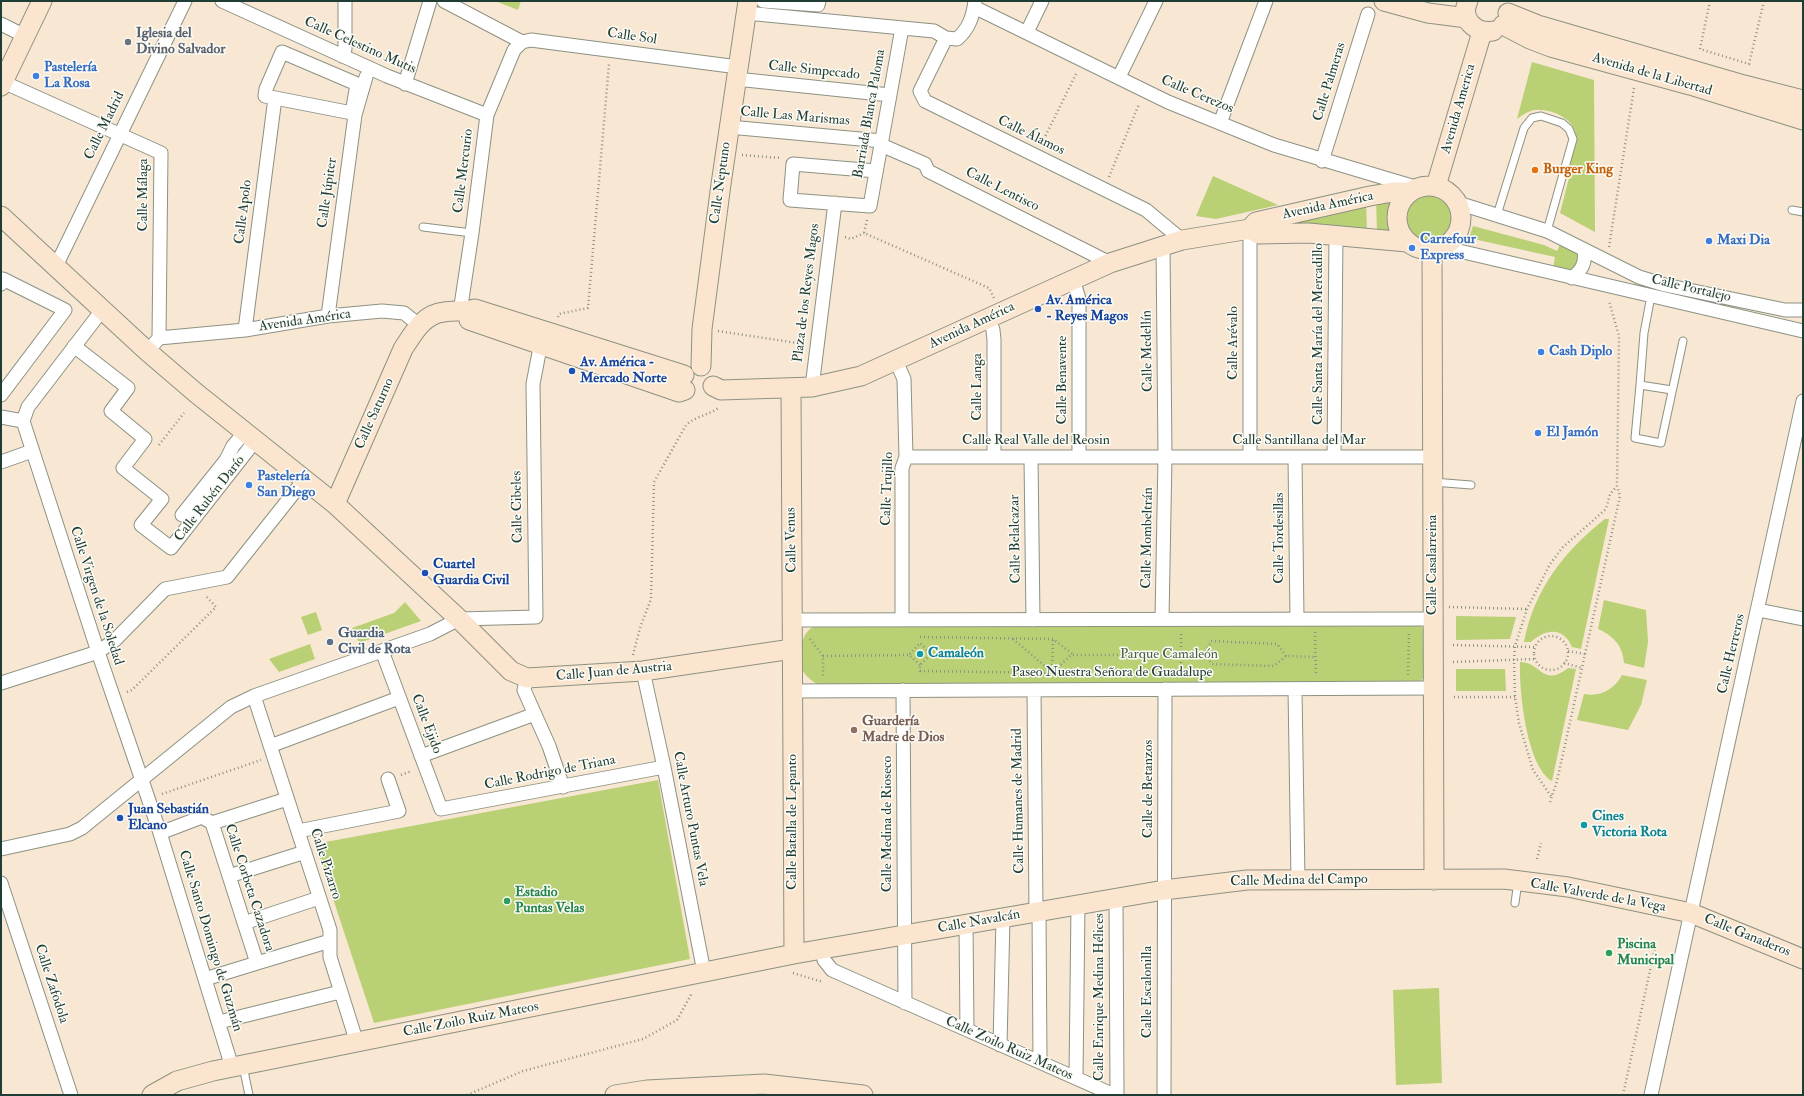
<!DOCTYPE html>
<meta charset="utf-8">
<style>
body{margin:0}
#map{position:relative;width:1804px;height:1096px;overflow:hidden;background:#f8e7d2;font-family:"IM FELL Double Pica",serif}
canvas{display:block}
.frame{position:absolute;inset:0;border:2px solid #1f3d34;pointer-events:none}
</style>
<div id="map">
<canvas width="1804" height="1096"></canvas>
<div class="frame"></div>
</div>
<script>
const context = document.querySelector('canvas').getContext('2d');
context.lineJoin = 'round';
function fill(path, color) {
  context.fillStyle = color;
  context.fill(path, 'evenodd');
}
function strokePath(path, color, width, dash) {
  context.strokeStyle = color;
  context.lineWidth = width;
  context.lineCap = dash ? 'butt' : 'round';
  context.setLineDash(dash || []);
  context.stroke(path);
}
function label(font, color, halo, rows, align = 'center') {
  context.font = font + ' "IM FELL Double Pica",serif';
  context.lineWidth = 3;
  context.setLineDash([]);
  context.textBaseline = 'middle';
  context.strokeStyle = halo;
  context.fillStyle = color;
  for (const [text, x, y, turn = 0] of rows) {
    context.save();
    context.translate(x, y);
    context.rotate((+turn || 0) * Math.PI / 180);
    context.textAlign = isNaN(turn) ? turn : align;
    if (halo) context.strokeText(text, 0, 0);
    context.fillText(text, 0, 0);
    context.restore();
  }
}
const green = new Path2D(`
 M 495,1 L 521,1 L 518,10 Z
 M 1532,62 L 1594,80 L 1595,232 L 1560,213 L 1570,174 L 1566,173 C 1569,162 1575,149 1576,137 C 1576,120 1554,110 1540,110 C 1531,109 1524,114 1517,119 Z
 M 1213,176 L 1278,205 L 1216,219 L 1196,216 Z
 M1405 217a24 24 0 1 1 48 0a24 24 0 1 1-48 0Z
 M 1394,198 L 1388,216 L 1391,231 L 1377,231 L 1376,200 Z
 M 1366,202 L 1367,231 L 1260,225 Z
 M 1473,226 L 1544,245 L 1557,251 L 1561,242 L 1576,250 L 1579,255 L 1579,262 L 1570,272 L 1553,268 L 1555,257 L 1469,238 Z
 M 1605,519 L 1609,519 L 1581,649 L 1572,647 C 1563,626 1545,629 1531,642 L 1524,642 C 1534,590 1564,551 1605,519 Z
 M 1604,600 L 1646,610 L 1648,642 L 1644,668 L 1624,663 C 1623,646 1613,635 1598,629 Z
 M 405,602 L 421,621 L 359,643 L 352,628 L 394,613 Z
 M 316,612 L 322,630 L 308,635 L 301,617 Z
 M 1456,616 L 1516,617 L 1510,639 L 1456,640 Z
 M 1415,623 L 1422,627 L 1425,633 L 1425,675 L 1421,681 L 1414,685 L 818,685 C 811,680 804,675 801,667 C 800,663 801,658 801,654 C 801,640 805,629 819,624 Z
 M 310,644 L 315,659 L 279,672 L 269,659 Z
 M 1520,662 C 1541,662 1543,688 1568,668 L 1576,669 L 1552,781 C 1526,766 1519,689 1520,662 Z
 M 1456,669 L 1505,669 L 1506,691 L 1456,691 Z
 M 1622,675 L 1647,680 L 1641,705 L 1628,730 L 1577,720 L 1584,694 C 1600,697 1614,690 1622,675 Z
 M 658,780 L 690,959 L 374,1023 L 315,844 Z
 M 1439,988 L 1442,1083 L 1396,1085 L 1393,990 Z`);
const path = new Path2D(`
 M 1710,1 L 1700,49 L 1749,64 L 1764,1
 M 1042,143 L 1077,72
 M 742,155 L 781,158
 M 1109,177 L 1139,104
 M 867,220 L 864,233 L 989,288 L 994,298
 M 845,237 L 851,239 L 864,233
 M 1609,247 L 1634,88
 M 558,317 L 559,314 L 588,308 L 609,64
 M 718,331 L 804,344
 M 159,445 L 184,413
 M 1449,607 L 1526,609
 M 1315,632 L 1316,675
 M 1181,634 L 1181,675
 M1534 653a17 17 0 1 1 34 0a17 17 0 1 1-34 0Z
 M 920,637 L 1053,639 L 1074,655
 M 810,639 L 823,656 L 823,677
 M 1013,639 L 1052,672
 M 1453,645 L 1535,647
 M 1568,651 L 1585,654
 M 633,655 L 640,628 L 651,599 L 654,482 L 686,425 C 696,416 709,415 720,407
 M 823,656 L 909,655
 M 1286,656 L 1277,644 L 1211,641 L 1205,655 L 1212,664 L 1274,666 L 1286,656 L 1316,657
 M 1453,662 L 1535,659
 M 1564,663 L 1582,668
 M 920,665 L 909,655 L 920,643 L 931,654 L 920,665 L 920,672
 M 920,671 L 1052,673 L 1071,655 L 1205,655
 M 1052,673 L 1053,638
 M 1408,675 L 1409,632
 M 127,692 L 132,690 L 216,607 L 205,595
 M 1454,697 L 1515,697
 M 401,775 L 412,771
 M 162,794 L 261,760
 M 1551,796 L 1533,770 L 1519,723 L 1515,697 L 1514,660 L 1515,646 L 1527,609 L 1550,564 L 1563,547 L 1606,509 L 1610,494 L 1617,486
 M 1550,802 L 1557,781 L 1620,496 L 1617,486 L 1619,336 L 1609,301
 M 1537,859 L 1541,843
 M 793,973 L 823,982
 M 467,1095 L 523,1071 L 643,1039 L 677,1020 L 692,993
 M 1623,1095 L 1656,943`);
const lane = new Path2D(`
 M 1792,210 L 1803,212
 M 1497,215 L 1524,128 L 1532,118 L 1541,116 L 1562,123 L 1569,129 L 1573,139 L 1547,231
 M 423,227 L 472,233
 M 1640,385 L 1644,333 L 1651,296
 M 1672,390 L 1640,385 L 1635,438 L 1661,443 L 1683,341
 M 1433,482 L 1471,485
 M 1515,903 L 1518,881
 M 243,1066 L 249,1095`);
const street = new Path2D(`
 M 222,1 L 387,76 L 487,115
 M 444,1 L 522,42
 M 763,1 L 818,5 L 819,1
 M 974,7 L 1168,102 L 1274,145 L 1415,187
 M 746,13 L 934,31 L 946,38 L 957,39 C 969,29 973,16 975,1
 M 1,24 L 25,36
 M 1027,32 L 1042,1
 M 946,38 L 920,91 L 925,101 L 1146,210 L 1182,240
 M 522,42 L 531,40 L 738,67
 M 282,52 L 357,84 L 352,113 L 265,96 L 266,89 Z
 M 342,56 L 345,49 L 345,1
 M 1119,77 L 1156,1
 M 736,79 L 890,95
 M 3,82 L 161,153 L 159,338
 M 405,84 L 430,1
 M 1220,123 L 1266,1
 M 729,127 L 882,141
 M 881,145 L 925,164 L 928,171 L 1110,263
 M 1322,161 L 1368,14
 M 876,171 L 793,164 L 790,200 L 870,206 L 902,28
 M 1458,203 L 1547,231 L 1639,277 L 1665,285 L 1785,310 L 1803,310
 M 1442,247 L 1803,331
 M 56,266 L 185,1
 M 1572,278 C 1582,270 1586,263 1584,250
 M 1073,279 L 1079,299 L 1079,457
 M 1,284 L 3,279 L 65,310 L 1,395
 M 103,309 L 28,407 L 23,421 L 98,652 L 160,833 L 232,1067
 M 460,312 L 472,233 L 487,115 L 514,50 L 522,42
 M 328,316 L 355,115 L 366,77
 M 989,318 L 993,330 L 994,340 L 994,457
 M 245,330 L 275,98
 M 154,344 L 159,338 L 245,330 L 328,316 L 382,311 L 404,313 L 419,325
 M 74,346 L 128,388 L 111,411 L 145,439 L 123,468 L 162,499 L 141,525 L 171,548 L 255,441
 M 896,361 L 904,379 L 906,457 L 902,468 L 902,620
 M 812,387 L 835,203
 M 1,417 L 23,421
 M 906,457 L 1433,457
 M 1031,457 L 1033,620
 M 1250,457 L 1250,229
 M 1295,457 L 1297,619
 M 1334,457 L 1336,234
 M 1,462 L 32,451
 M 182,515 L 226,460 L 233,446 L 245,432
 M 1758,610 L 1803,619
 M 1162,619 L 1165,457 L 1163,245
 M 793,620 L 1433,619
 M 382,651 L 441,809 L 664,767
 M 643,671 L 664,767 L 704,972
 M 527,678 L 524,690 L 549,746 L 563,787
 M 1,683 L 98,652 L 115,640 L 165,589 L 227,577 L 304,480
 M 1295,689 L 1298,880
 M 903,690 L 905,1003
 M 1034,690 L 1036,912
 M 792,691 L 1433,688
 M 254,696 L 330,930 L 330,957 L 357,1043
 M 270,746 L 399,698
 M 421,756 L 535,714
 M 212,823 L 287,799
 M 298,831 L 399,811 L 388,779
 M 160,833 L 202,817 L 212,823 L 257,963 L 205,979
 M 1,849 L 70,834 L 82,828 L 231,707 L 254,696 L 430,634 L 459,619 L 536,617 L 533,384 L 542,337
 M 229,876 L 305,852
 M 1,883 L 71,1095
 M 1116,898 L 1117,1095
 M 1039,911 L 1040,1062
 M 244,923 L 319,898
 M 966,924 L 967,1030
 M 823,949 L 824,960 L 832,970 L 1114,1095
 M 257,963 L 330,941
 M 219,1022 L 340,992
 M 1000,1045 L 1003,918
 M 1076,1078 L 1078,905
 M 1164,1095 L 1165,689
 M 1651,1095 L 1803,401`);
const secondary = new Path2D(`
 M 1384,1 L 1428,13 L 1467,18
 M 1468,1 C 1459,19 1476,34 1493,31
 M 1508,13 L 1538,25 L 1744,85 L 1803,100
 M 1503,25 L 1530,39 L 1551,47 L 1690,85 L 1803,120
 M 1,86 L 42,1
 M 1436,186 L 1482,32
 M1397 218a32 32 0 1 1 64 0a32 32 0 1 1-64 0Z
 M 1,216 L 147,351 L 196,393 L 335,504 L 459,619 L 511,671 L 527,678 L 643,671 L 792,649
 M 1250,229 L 1256,222 L 1370,196 L 1393,192 L 1409,192
 M 1432,250 L 1434,880
 M 469,320 L 679,392 L 685,390
 M 701,366 L 702,329 L 721,184 L 748,1
 M 713,386 L 721,390 L 812,387 L 861,376 L 1110,263 L 1182,240 L 1250,229 L 1258,234 L 1308,233 L 1407,242
 M 791,389 L 794,954
 M 335,504 L 403,349 C 413,334 423,314 444,312 C 454,310 463,312 475,309 L 684,375
 M 152,1095 L 177,1081 L 213,1071 L 794,954 L 1164,890 L 1247,880 L 1504,879 L 1568,887 L 1691,913 L 1803,959
 M 615,1095 L 647,1090 L 764,1084 L 863,1095`);
const markers = [
 [128,42,4,"#6b7280"],
 [36,76,4,"#3f7fe0"],
 [1535,170,4,"#e8710a"],
 [1709,241,4,"#3f7fe0"],
 [1412,248,4,"#3f7fe0"],
 [1038,309,4,"#1a4fb4"],
 [1541,352,4,"#3f7fe0"],
 [572,371,4,"#1a4fb4"],
 [1538,433,4,"#3f7fe0"],
 [249,485,4,"#3f7fe0"],
 [425,573,4,"#1a4fb4"],
 [330,642,4,"#5c6f8a"],
 [920,654,4,"#0f9aa8"],
 [854,730,4,"#8d6e63"],
 [120,818,4,"#1a4fb4"],
 [1584,825,4,"#0f9aa8"],
 [507,901,4,"#2e9e5b"],
 [1609,953,4,"#2e9e5b"]
];
const worshipNames = [
 ["Iglesia del",136,34],
 ["Divino Salvador",136,50]
];
const streetNames = [
 ["Calle Sol",632,37,8],
 ["Calle Celestino Mutis",360,46,24],
 ["Calle Simpecado",814,71,6],
 ["Avenida de la Libertad",1652,75,16],
 ["Calle Palmeras",1330,82,-73],
 ["Calle Cerezos",1197,95,23],
 ["Avenida America",1459,109,-74],
 ["Barriada Blanca Paloma",870,114,-80],
 ["Calle Las Marismas",795,117,5],
 ["Calle Madrid",105,126,-64],
 ["Calle Álamos",1031,136,26],
 ["Calle Mercurio",464,171,-83],
 ["Calle Neptuno",721,183,-82],
 ["Calle Lentisco",1002,190,27],
 ["Calle Júpiter",328,193,-82],
 ["Calle Málaga",144,195,-90],
 ["Avenida América",1328,206,-12],
 ["Calle Apolo",244,212,-83],
 ["Calle Portalejo",1691,289,13],
 ["Plaza de los Reyes Magos",807,293,-83],
 ["Avenida América",305,321,-8],
 ["Avenida América",972,326,-25],
 ["Calle Santa María del Mercadillo",1319,334,-90],
 ["Calle Arévalo",1234,343,-90],
 ["Calle Medellín",1148,351,-91],
 ["Calle Benavente",1063,380,-90],
 ["Calle Langa",978,387,-90],
 ["Calle Saturno",375,414,-66],
 ["Calle Real Valle del Reosin",1036,441],
 ["Calle Santillana del Mar",1299,441],
 ["Calle Trujillo",888,489,-88],
 ["Calle Rubén Darío",210,499,-52],
 ["Calle Cibeles",518,507,-91],
 ["Calle Mombeltrán",1148,538,-89],
 ["Calle Tordesillas",1280,538,-90],
 ["Calle Belalcazar",1016,539,-91],
 ["Calle Venus",792,540,-91],
 ["Calle Casalarreina",1433,565,-90],
 ["Calle Virgen de la Soledad",96,596,72],
 ["Calle Herreros",1732,654,-77],
 ["Calle Juan de Austria",614,672,-5],
 ["Paseo Nuestra Señora de Guadalupe",1112,673],
 ["Calle Ejido",426,724,69],
 ["Calle Rodrigo de Triana",550,773,-11],
 ["Calle de Betanzos",1149,789,-90],
 ["Calle Humanes de Madrid",1019,801,-91],
 ["Calle Arturo Puntas Vela",690,819,79],
 ["Calle Batalla de Lepanto",793,822,-90],
 ["Calle Medina de Rioseco",888,824,-90],
 ["Calle Pizarro",325,864,72],
 ["Calle Medina del Campo",1299,881,-1],
 ["Calle Corbeta Cazadora",249,888,72],
 ["Calle Valverde de la Vega",1598,896,10],
 ["Calle Navalcán",979,922,-10],
 ["Calle Ganaderos",1747,936,22],
 ["Calle Santo Domingo de Guzmán",210,941,73],
 ["Calle Zafodola",51,984,72],
 ["Calle Escalonilla",1148,992,-90],
 ["Calle Enrique Medina Hélices",1100,997,-90],
 ["Calle Zoilo Ruiz Mateos",471,1020,-11],
 ["Calle Zoilo Ruiz Mateos",1009,1049,24]
];
const shopNames = [
 ["Pastelería",44,68],
 ["La Rosa",44,84],
 ["Carrefour",1420,240],
 ["Express",1420,256],
 ["Maxi Dia",1717,241],
 ["Cash Diplo",1549,352],
 ["El Jamón",1546,433],
 ["Pastelería",257,477],
 ["San Diego",257,493]
];
const foodNames = [
 ["Burger King",1543,170]
];
const transitNames = [
 ["Av. América",1046,301],
 ["- Reyes Magos",1046,317],
 ["Av. América -",580,363],
 ["Mercado Norte",580,379],
 ["Cuartel",433,565],
 ["Guardia Civil",433,581],
 ["Juan Sebastián",128,810],
 ["Elcano",128,826]
];
const serviceNames = [
 ["Guardia",338,634],
 ["Civil de Rota",338,650]
];
const cultureNames = [
 ["Camaleón",928,654],
 ["Cines",1592,817],
 ["Victoria Rota",1592,833]
];
const parkNames = [
 ["Parque Camaleón",1169,655]
];
const educationNames = [
 ["Guardería",862,722],
 ["Madre de Dios",862,738]
];
const leisureNames = [
 ["Estadio",515,893],
 ["Puntas Velas",515,909],
 ["Piscina",1617,945],
 ["Municipal",1617,961]
];
fill(green, '#b9d075');
strokePath(lane, '#8c9283', 9);
strokePath(street, '#8c9283', 15);
strokePath(secondary, '#8c9283', 21);
strokePath(path, '#8c9283', 2.5, [1, 3]);
strokePath(lane, '#fff', 7);
strokePath(street, '#fff', 13);
strokePath(secondary, '#fce5cf', 19);
for (const [x, y, r, color] of markers) {
  const dot = new Path2D();
  dot.arc(x, y, r, 0, 2 * Math.PI);
  context.fillStyle = color;
  context.fill(dot);
  strokePath(dot, '#fdfcf7', 1.5);
}
label('bold 14px', '#5b616d', '#fdfcf7', worshipNames, 'left');
label('14px', '#1f3d34', '#fdfcf7', streetNames);
label('bold 14px', '#366cbe', '#fdfcf7', shopNames, 'left');
label('bold 14px', '#c56008', '#fdfcf7', foodNames, 'left');
label('bold 14px', '#164399', '#fdfcf7', transitNames, 'left');
label('bold 14px', '#4e5e75', '#fdfcf7', serviceNames, 'left');
label('bold 14px', '#0d838f', '#fdfcf7', cultureNames, 'left');
label('14px', '#466244', '#fdfcf7', parkNames);
label('bold 14px', '#785e54', '#fdfcf7', educationNames, 'left');
label('bold 14px', '#27864d', '#fdfcf7', leisureNames, 'left');
</script>
